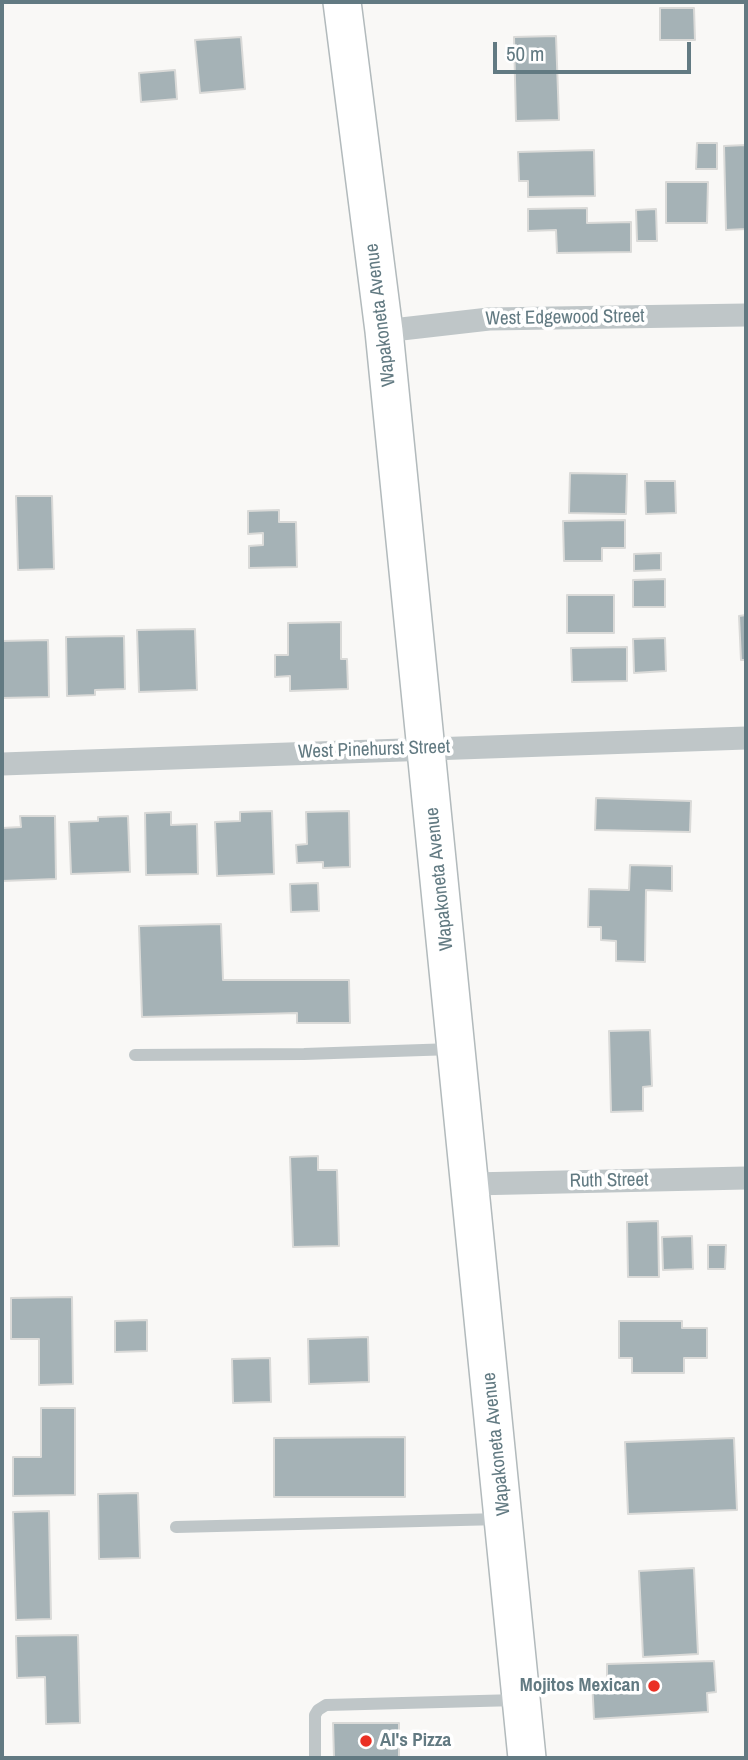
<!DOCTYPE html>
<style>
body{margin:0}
#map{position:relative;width:748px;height:1760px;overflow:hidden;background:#f9f8f6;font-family:"Archivo Narrow",sans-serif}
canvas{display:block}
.frame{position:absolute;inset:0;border:4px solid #627a82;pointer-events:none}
.scale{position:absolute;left:493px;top:42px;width:198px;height:32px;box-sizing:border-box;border:4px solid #627a82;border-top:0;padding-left:9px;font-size:21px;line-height:24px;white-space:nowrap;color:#627a82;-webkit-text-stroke:5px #fff;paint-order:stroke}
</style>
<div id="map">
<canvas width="748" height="1760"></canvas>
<div class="frame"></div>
<div class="scale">50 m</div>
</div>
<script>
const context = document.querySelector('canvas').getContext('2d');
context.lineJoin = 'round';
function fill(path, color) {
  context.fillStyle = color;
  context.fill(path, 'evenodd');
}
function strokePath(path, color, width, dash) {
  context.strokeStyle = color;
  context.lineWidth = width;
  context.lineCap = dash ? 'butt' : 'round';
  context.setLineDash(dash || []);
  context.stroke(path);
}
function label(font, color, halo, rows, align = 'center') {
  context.font = font + ' "Archivo Narrow",sans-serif';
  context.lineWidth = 7;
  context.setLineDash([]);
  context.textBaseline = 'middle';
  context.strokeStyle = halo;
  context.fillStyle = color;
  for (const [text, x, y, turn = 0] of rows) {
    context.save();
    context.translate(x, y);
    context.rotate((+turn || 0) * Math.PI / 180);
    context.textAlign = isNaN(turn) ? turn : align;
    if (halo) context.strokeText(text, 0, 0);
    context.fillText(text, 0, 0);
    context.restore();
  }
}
const building = new Path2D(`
 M 660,8 L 694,8 L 695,40 L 660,40 Z
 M 556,36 L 559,120 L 516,121 L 514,37 Z
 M 241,37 L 245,89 L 200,93 L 195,40 Z
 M 175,70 L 177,99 L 141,102 L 139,73 Z
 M 697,143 L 717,143 L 717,169 L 696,169 Z
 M 746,145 L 746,229 L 726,230 L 724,146 Z
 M 594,150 L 595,196 L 528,197 L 528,181 L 519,181 L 518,152 Z
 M 666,182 L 708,182 L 707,223 L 666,223 Z
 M 587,208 L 587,223 L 631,222 L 631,252 L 557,253 L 556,230 L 528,231 L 528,209 Z
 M 656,209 L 657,241 L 637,241 L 636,210 Z
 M 570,473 L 627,474 L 626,514 L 569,513 Z
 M 645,481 L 675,481 L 676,513 L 646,514 Z
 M 16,496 L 52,496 L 54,569 L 18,570 Z
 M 279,510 L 279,522 L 296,522 L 297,567 L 249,568 L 249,546 L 263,545 L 263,533 L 248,534 L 248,511 Z
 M 625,520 L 625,548 L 602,548 L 602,561 L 564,561 L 563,521 Z
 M 661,553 L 661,570 L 634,571 L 634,554 Z
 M 665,579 L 665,607 L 633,607 L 633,580 Z
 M 567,595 L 614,595 L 614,633 L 567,633 Z
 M 746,615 L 746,660 L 741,660 L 739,616 Z
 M 341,622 L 341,659 L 347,659 L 348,689 L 290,691 L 290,676 L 275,677 L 275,655 L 288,655 L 288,623 Z
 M 195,629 L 197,690 L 139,692 L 137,630 Z
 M 124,636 L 125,689 L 95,690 L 95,695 L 67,696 L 66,637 Z
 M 665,638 L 666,671 L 634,673 L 633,639 Z
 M 48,640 L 49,697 L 2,698 L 2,641 Z
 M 627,647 L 627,681 L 572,682 L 571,648 Z
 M 596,798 L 691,801 L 690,832 L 595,830 Z
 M 272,811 L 274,874 L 217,876 L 215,822 L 240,821 L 240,812 Z
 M 349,811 L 350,867 L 323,868 L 323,862 L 297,863 L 296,845 L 307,844 L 306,812 Z
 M 171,812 L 171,825 L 197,824 L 198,874 L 146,875 L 145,813 Z
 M 20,816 L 55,816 L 56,879 L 2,881 L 2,828 L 21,827 Z
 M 128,816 L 130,872 L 71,874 L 69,822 L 98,821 L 98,817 Z
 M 630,865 L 672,866 L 672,891 L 646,890 L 645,962 L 616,961 L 616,941 L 601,940 L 601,927 L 588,927 L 589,889 L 629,890 Z
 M 318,883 L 319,911 L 291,912 L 290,884 Z
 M 221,924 L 223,980 L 349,980 L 350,1023 L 297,1023 L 297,1013 L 142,1017 L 139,926 Z
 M 650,1030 L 652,1086 L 643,1087 L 643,1111 L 611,1112 L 609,1031 Z
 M 318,1156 L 318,1170 L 337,1170 L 339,1246 L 293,1247 L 290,1157 Z
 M 658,1221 L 659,1277 L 628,1277 L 627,1222 Z
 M 692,1236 L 693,1269 L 663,1270 L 662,1237 Z
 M 708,1245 L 726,1245 L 725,1269 L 708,1269 Z
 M 72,1297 L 73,1384 L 39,1385 L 39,1339 L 11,1339 L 11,1298 Z
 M 147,1320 L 147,1351 L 115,1352 L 115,1321 Z
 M 619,1321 L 682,1321 L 682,1328 L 707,1328 L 707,1358 L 684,1358 L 684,1373 L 632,1373 L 632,1358 L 619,1358 Z
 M 368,1337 L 369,1382 L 309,1384 L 308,1339 Z
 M 270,1358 L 271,1402 L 233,1403 L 232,1359 Z
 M 41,1408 L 75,1408 L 75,1495 L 13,1496 L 13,1457 L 41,1457 Z
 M 405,1437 L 405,1497 L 274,1497 L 274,1438 Z
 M 734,1438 L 737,1510 L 628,1514 L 625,1442 Z
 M 138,1493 L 140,1558 L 99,1559 L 98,1494 Z
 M 49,1511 L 51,1619 L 16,1620 L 13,1512 Z
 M 694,1568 L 698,1654 L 643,1657 L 639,1571 Z
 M 78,1635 L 80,1723 L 46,1724 L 45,1677 L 17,1678 L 16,1636 Z
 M 714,1661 L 716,1692 L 707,1693 L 708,1712 L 594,1719 L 592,1680 L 607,1679 L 607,1664 Z
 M 333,1723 L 399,1723 L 399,1758 L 334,1758 Z`);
const service = new Path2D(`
 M 135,1055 L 304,1054 L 453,1049
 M 176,1527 L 501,1519
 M 315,1758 L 315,1715 L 318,1710 L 326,1705 L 518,1700`);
const minor = new Path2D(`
 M 384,331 L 489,319 L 746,315
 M 2,764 L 746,738
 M 471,1184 L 746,1178`);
const primary = new Path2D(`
 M 342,2 L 384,331 L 527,1758`);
const markers = [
 [654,1686,7,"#ea3024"],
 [366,1741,7,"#ea3024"]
];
const streetNames = [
 ["Wapakoneta Avenue",381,315,-97],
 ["West Edgewood Street",565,318,-1],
 ["West Pinehurst Street",374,750,-2],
 ["Wapakoneta Avenue",440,879,-96],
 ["Ruth Street",609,1181,-1],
 ["Wapakoneta Avenue",497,1444,-96]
];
const poiNames = [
 ["Mojitos Mexican",640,1686],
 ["Al's Pizza",380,1741,"left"]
];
fill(building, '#a5b2b6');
strokePath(building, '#dadad8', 2);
strokePath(primary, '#b2babc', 40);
strokePath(service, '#bfc6c8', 12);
strokePath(minor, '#bfc6c8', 23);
strokePath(primary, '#fff', 37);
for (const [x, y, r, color] of markers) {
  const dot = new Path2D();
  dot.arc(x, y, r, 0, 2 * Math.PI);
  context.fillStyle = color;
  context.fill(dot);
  strokePath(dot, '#fff', 2.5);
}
label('19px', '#627a82', '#fff', streetNames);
label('bold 19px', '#627a82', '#fff', poiNames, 'right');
</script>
